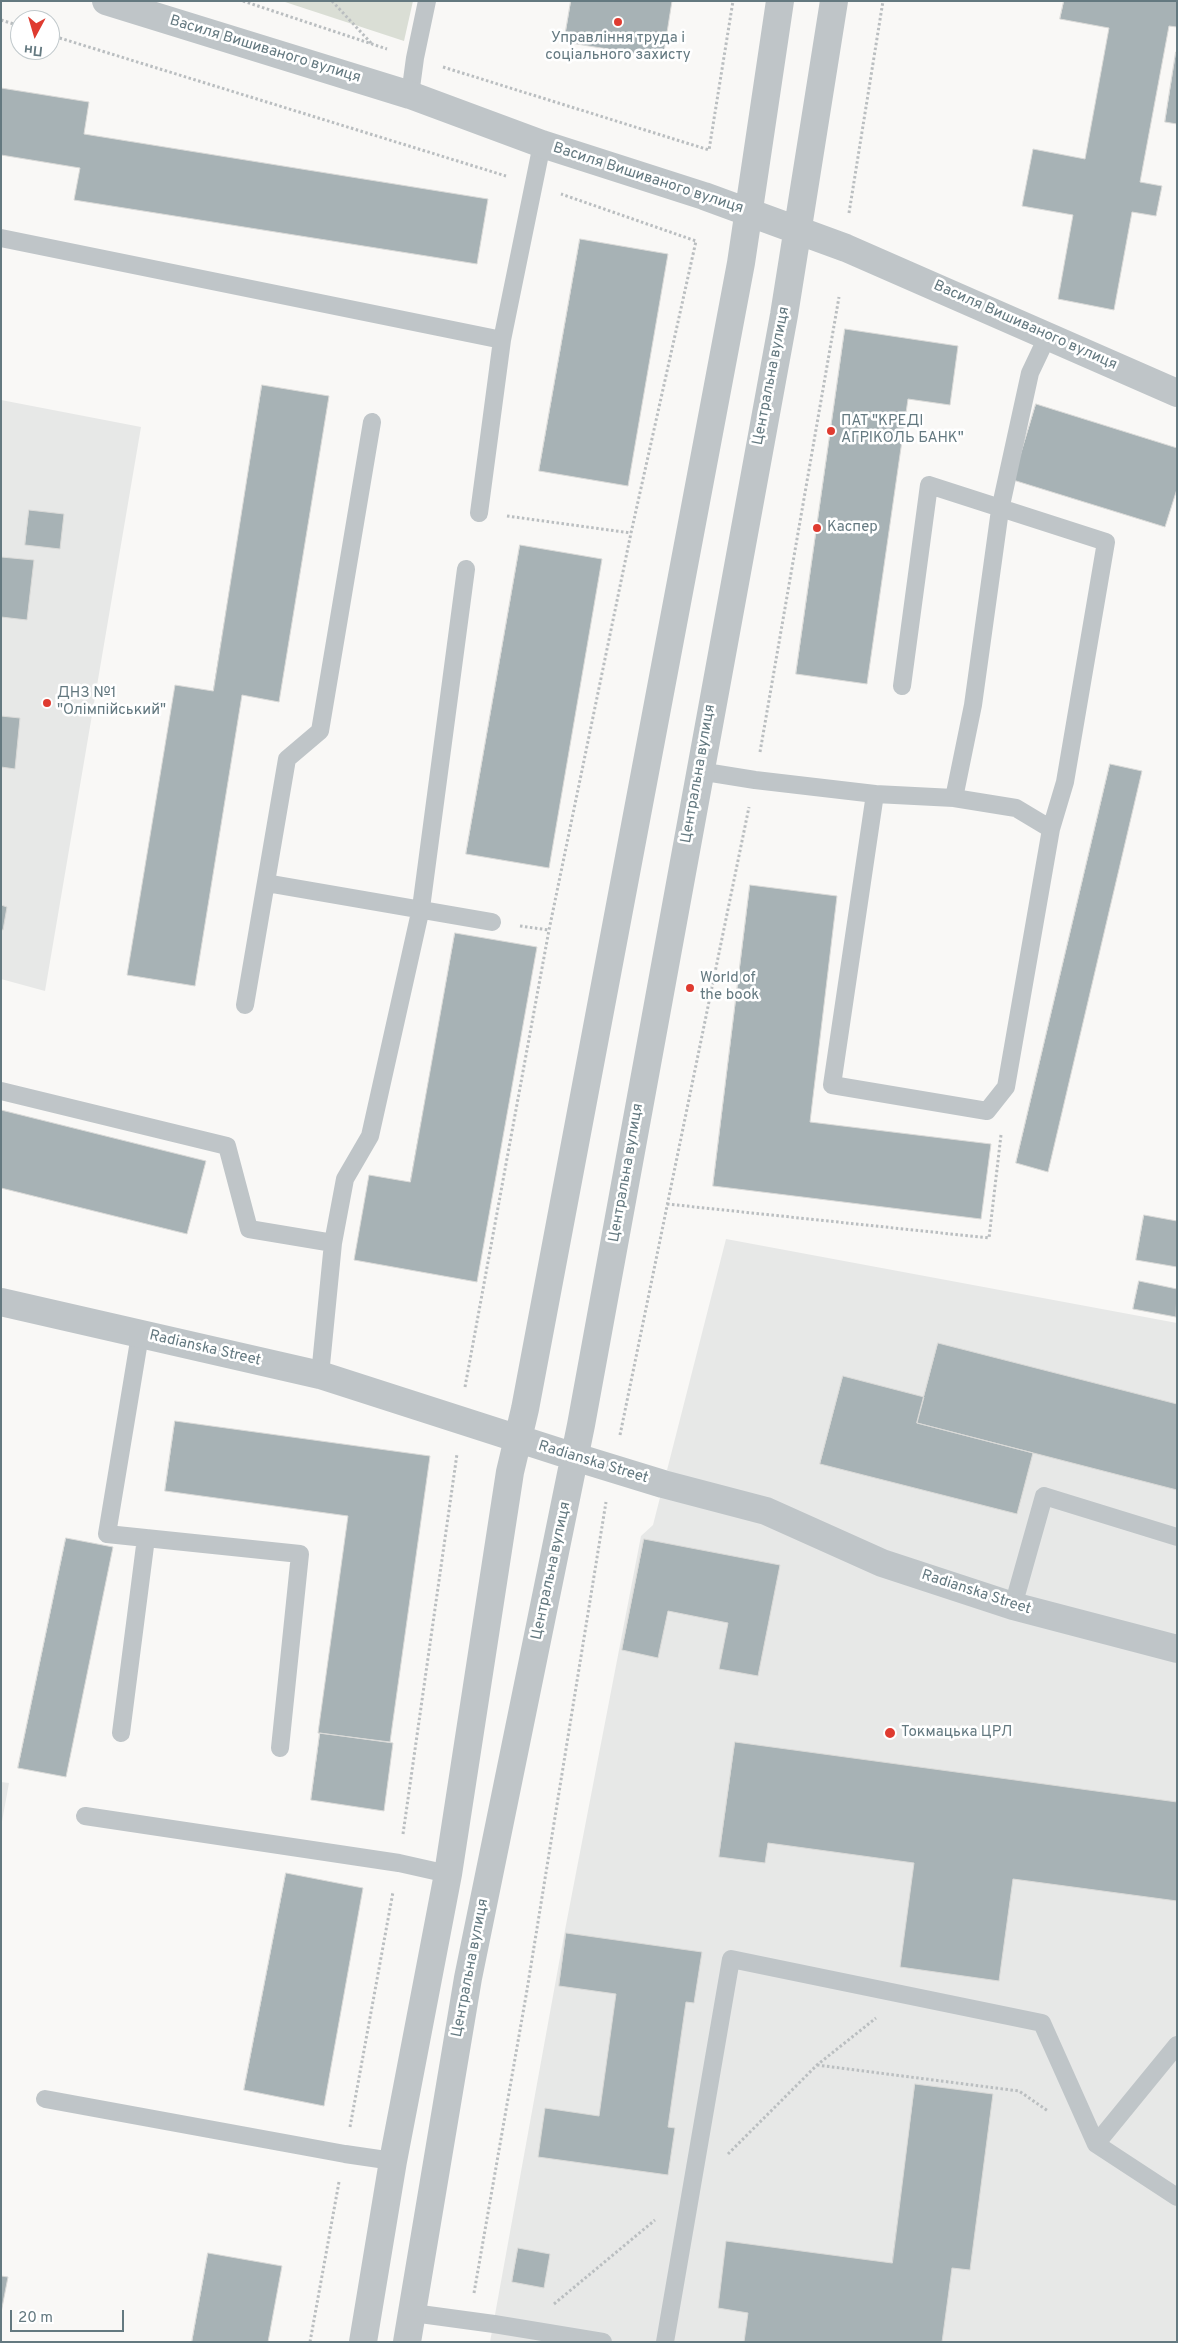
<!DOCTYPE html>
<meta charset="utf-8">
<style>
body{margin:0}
#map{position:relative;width:1178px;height:2343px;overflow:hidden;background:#f9f8f6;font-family:Overpass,sans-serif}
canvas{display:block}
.frame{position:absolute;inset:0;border:2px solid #647980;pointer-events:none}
.north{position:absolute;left:10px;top:10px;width:50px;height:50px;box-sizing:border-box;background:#fff;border:1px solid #c1c9cc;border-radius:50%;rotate:186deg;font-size:14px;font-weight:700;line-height:20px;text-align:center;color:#647980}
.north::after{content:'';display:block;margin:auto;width:18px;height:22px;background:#df3b30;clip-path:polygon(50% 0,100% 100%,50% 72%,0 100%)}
.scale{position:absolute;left:10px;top:2310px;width:114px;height:22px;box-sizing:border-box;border:2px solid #647980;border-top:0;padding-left:6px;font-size:15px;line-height:18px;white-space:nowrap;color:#647980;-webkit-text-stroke:4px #fff;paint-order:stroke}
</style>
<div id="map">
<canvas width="1178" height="2343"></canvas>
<div class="frame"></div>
<div class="north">Пн</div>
<div class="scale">20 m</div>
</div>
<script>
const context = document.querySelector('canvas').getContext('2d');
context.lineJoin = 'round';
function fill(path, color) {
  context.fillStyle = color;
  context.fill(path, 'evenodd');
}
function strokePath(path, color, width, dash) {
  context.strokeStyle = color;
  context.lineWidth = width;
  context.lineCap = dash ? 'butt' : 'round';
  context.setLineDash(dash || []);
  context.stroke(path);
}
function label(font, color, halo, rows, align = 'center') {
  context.font = font + ' Overpass,sans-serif';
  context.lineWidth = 5;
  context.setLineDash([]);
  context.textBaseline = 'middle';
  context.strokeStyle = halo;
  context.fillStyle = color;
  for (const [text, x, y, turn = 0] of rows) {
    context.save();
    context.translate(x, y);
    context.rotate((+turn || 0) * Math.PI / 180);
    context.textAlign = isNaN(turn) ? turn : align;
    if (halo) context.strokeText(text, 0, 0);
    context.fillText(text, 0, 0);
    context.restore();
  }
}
const built = new Path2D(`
 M 1,400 L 141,427 L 45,991 L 1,979 Z
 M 726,1239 L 1177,1323 L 1177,2342 L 490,2342 L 565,1930 L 641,1536 L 653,1525 Z
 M 1,1782 L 9,1783 L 1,1827 Z`);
const green = new Path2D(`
 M 282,1 L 413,1 L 404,41 Z`);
const building = new Path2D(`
 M 571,1 L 672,1 L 663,58 L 564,42 Z
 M 1064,1 L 1177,1 L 1177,27 L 1169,26 L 1140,182 L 1162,186 L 1156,216 L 1132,212 L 1114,310 L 1058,299 L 1073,215 L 1022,206 L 1033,149 L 1085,159 L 1109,28 L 1060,19 Z
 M 1176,52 L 1177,52 L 1177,124 L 1165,122 Z
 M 1,88 L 89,102 L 84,134 L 488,199 L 477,264 L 74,200 L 80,168 L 1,155 Z
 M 580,239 L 668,254 L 628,486 L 539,471 Z
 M 845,329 L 958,346 L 950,405 L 908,399 L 867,684 L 796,674 Z
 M 262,385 L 329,396 L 279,702 L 242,695 L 195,986 L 127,975 L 175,685 L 213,691 Z
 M 1036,404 L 1177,448 L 1177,489 L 1165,527 L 1013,480 Z
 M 29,510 L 64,514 L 60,549 L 25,545 Z
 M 520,545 L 602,559 L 549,868 L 466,854 Z
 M 1,557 L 34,560 L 27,620 L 1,617 Z
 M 1,716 L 20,718 L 15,769 L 1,767 Z
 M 1110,764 L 1142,771 L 1048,1172 L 1016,1163 Z
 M 750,885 L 837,896 L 810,1122 L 991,1144 L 981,1219 L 713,1186 Z
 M 1,905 L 7,907 L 3,930 L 1,930 Z
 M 455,933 L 537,947 L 477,1282 L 354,1260 L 369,1175 L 410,1182 Z
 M 1,1110 L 206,1161 L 187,1234 L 1,1188 Z
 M 1144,1215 L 1177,1221 L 1177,1267 L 1136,1260 Z
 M 1139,1281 L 1177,1289 L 1176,1317 L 1133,1309 Z
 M 938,1343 L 1177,1404 L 1177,1490 L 917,1423 Z
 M 843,1376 L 924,1397 L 917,1423 L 1033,1453 L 1017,1514 L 820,1464 Z
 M 175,1421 L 430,1456 L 390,1742 L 318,1733 L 348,1516 L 165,1491 Z
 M 66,1538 L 113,1547 L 66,1777 L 18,1768 Z
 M 644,1539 L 780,1565 L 758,1676 L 719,1669 L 728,1623 L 668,1611 L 658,1658 L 622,1650 Z
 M 320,1733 L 393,1743 L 384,1811 L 311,1800 Z
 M 735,1742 L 1177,1802 L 1177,1901 L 1013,1879 L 999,1981 L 900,1967 L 914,1863 L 768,1843 L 765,1863 L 719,1857 Z
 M 286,1873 L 363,1888 L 324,2106 L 244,2090 Z
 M 566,1933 L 702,1952 L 694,2003 L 686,2002 L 668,2127 L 675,2128 L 668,2175 L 538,2157 L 545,2108 L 599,2116 L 616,1994 L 559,1986 Z
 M 915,2084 L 993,2094 L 970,2270 L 952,2268 L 942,2342 L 744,2342 L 748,2313 L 718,2308 L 726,2241 L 892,2263 Z
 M 518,2248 L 550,2254 L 544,2288 L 512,2282 Z
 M 208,2253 L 282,2266 L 268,2342 L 192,2342 Z
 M 1,2276 L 8,2277 L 1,2313 Z`);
const path = new Path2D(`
 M 243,1 L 387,49
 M 332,1 L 371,43
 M 1,20 L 20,26
 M 50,35 L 506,176
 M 443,67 L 709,150 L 733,1
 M 849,213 L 883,1
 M 507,516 L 631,533
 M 760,752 L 839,297
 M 520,926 L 549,930
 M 667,1204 L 989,1238 L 1001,1135
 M 465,1387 L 549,930 L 631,533 L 696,241 L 561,194
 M 620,1435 L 749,807
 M 403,1834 L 457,1454
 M 817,2065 L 1019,2091 L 1048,2111
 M 350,2127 L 393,1892
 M 728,2154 L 817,2065 L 876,2018
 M 474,2293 L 527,1990 L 606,1502
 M 554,2304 L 655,2220
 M 310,2342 L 339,2182`);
const service = new Path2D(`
 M 410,95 L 415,58 L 427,1
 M 1,238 L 502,340
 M 479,513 L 502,340 L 542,144
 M 902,686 L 929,485 L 1106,542 L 1065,782 L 1051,829
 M 699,771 L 755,780 L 875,794 L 954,798 L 1016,808 L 1051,829 L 1006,1087 L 987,1111 L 832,1085 L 875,794
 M 954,798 L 973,705 L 1000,510 L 1030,373 L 1048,335
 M 266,883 L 492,922
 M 245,1005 L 287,759 L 320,731 L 372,422
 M 1,1091 L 227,1146 L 249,1229 L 333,1243
 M 140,1335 L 107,1534 L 300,1554 L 280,1748
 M 320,1375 L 333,1243 L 345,1179 L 370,1136 L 421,908 L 466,569
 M 1013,1606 L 1044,1496 L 1177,1537
 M 121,1733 L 146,1538
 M 85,1816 L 399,1863 L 448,1874
 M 45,2099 L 345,2154 L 393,2161
 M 1096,2144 L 1177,2045
 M 413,2313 L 494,2324 L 603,2342
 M 665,2342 L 731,1959 L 1042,2023 L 1096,2144 L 1177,2197`);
const minor = new Path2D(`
 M 575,1457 L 663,1484 L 766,1511 L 882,1563 L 1013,1606 L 1177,1649`);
const tertiary = new Path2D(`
 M 106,1 L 410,95 L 542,144 L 704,196 L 846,248 L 1177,393
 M 1,1302 L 320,1375 L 575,1457
 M 363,2342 L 393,2161 L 448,1874 L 510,1472 L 525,1409 L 741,263 L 780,1
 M 407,2342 L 468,1978 L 581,1425 L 784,315 L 834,1`);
const markers = [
 [618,22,5,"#df3b30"],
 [831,431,5,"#df3b30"],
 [817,528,5,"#df3b30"],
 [47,703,5,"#df3b30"],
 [690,988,5,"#df3b30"],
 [890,1733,6,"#df3b30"]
];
const poiNames = [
 ["Управління труда і",618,39,"center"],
 ["соціального захисту",618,56,"center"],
 ["ПАТ \"КРЕДI",841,422],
 ["АГРIКОЛЬ БАНК\"",841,439],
 ["Каспер",827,528],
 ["ДНЗ №1",57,694],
 ["\"Олімпійський\"",57,711],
 ["World of",700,979],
 ["the book",700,996],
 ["Токмацька ЦРЛ",901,1733]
];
const streetNames = [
 ["Василя Вишиваного вулиця",265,50,17],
 ["Василя Вишиваного вулиця",648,179,18],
 ["Василя Вишиваного вулиця",1025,326,24],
 ["Центральна вулиця",772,376,-79],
 ["Центральна вулиця",699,774,-80],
 ["Центральна вулиця",627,1173,-80],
 ["Radianska Street",205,1349,13],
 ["Radianska Street",593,1463,17],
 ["Центральна вулиця",552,1571,-78],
 ["Radianska Street",976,1593,18],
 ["Центральна вулиця",471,1968,-79]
];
fill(built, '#e7e8e7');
fill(green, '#daded5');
fill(building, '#a7b2b5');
strokePath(building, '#dadad8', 1);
strokePath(path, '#babec0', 3, [2.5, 2.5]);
strokePath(service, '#bfc5c8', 18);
strokePath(minor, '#bfc5c8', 28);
strokePath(tertiary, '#bfc5c8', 28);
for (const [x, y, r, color] of markers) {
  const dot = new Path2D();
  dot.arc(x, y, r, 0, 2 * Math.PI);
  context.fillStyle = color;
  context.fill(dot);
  strokePath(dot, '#fff', 2);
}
label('15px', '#647980', '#fff', poiNames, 'left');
label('15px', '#647980', '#fff', streetNames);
</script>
